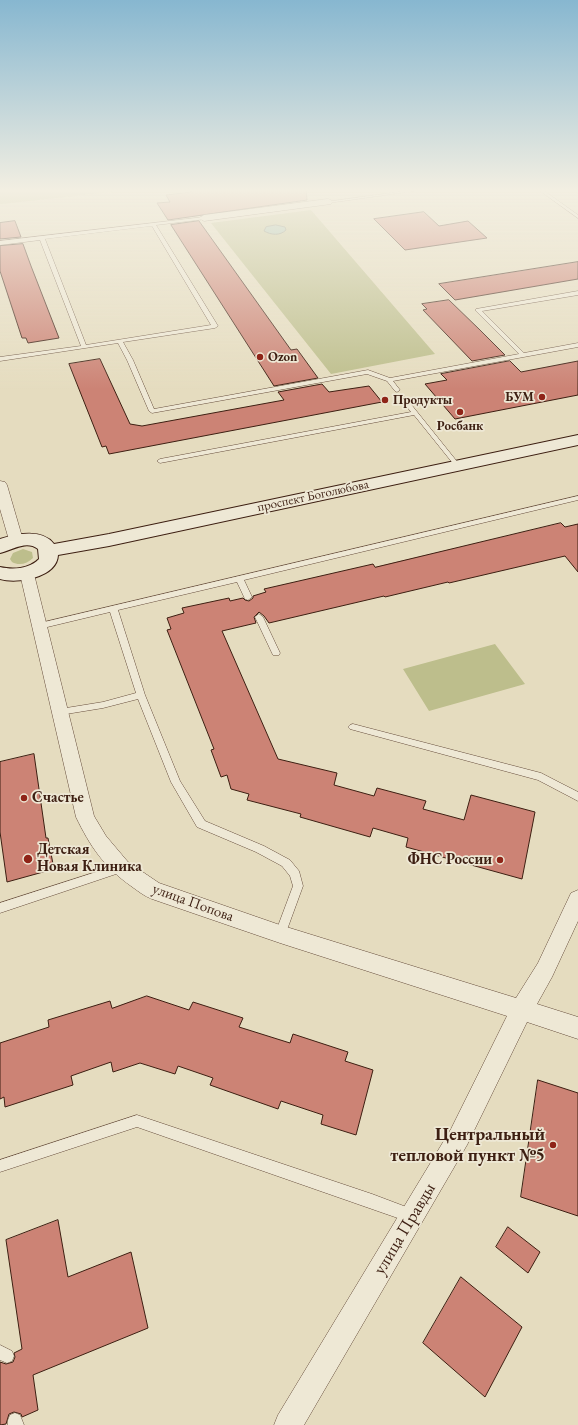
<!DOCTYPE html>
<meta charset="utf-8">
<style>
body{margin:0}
canvas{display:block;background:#e5dcbf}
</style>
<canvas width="578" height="1425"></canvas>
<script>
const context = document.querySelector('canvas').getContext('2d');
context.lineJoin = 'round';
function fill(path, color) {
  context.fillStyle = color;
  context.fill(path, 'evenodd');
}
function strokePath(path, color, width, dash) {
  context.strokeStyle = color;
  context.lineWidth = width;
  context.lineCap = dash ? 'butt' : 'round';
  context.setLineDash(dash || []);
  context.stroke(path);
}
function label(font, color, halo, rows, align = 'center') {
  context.font = font + ' "EB Garamond",serif';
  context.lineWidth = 3.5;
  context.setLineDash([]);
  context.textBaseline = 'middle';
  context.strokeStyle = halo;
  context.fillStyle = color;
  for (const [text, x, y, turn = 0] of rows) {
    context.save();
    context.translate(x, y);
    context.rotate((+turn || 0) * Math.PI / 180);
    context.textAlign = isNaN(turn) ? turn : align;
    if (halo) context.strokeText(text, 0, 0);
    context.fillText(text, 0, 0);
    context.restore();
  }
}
const green = new Path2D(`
 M 0,190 L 119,190 L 111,192 L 2,204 L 0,204 Z
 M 311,210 L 435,354 L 331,374 L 211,223 Z
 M 23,549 L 32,552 L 33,558 C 27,564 19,566 12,562 L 10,559 L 13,553 Z
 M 495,644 L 525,684 L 429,711 L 403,669 Z`);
const water = new Path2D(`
 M 276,225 L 285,227 L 286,230 C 280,236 271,235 264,231 L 266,227 Z`);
const building = new Path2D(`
 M 189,190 L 306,190 L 307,200 L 168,220 L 157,203 L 170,202 L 166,195 L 191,192 Z
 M 424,212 L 439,226 L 468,221 L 487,238 L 405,250 L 374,219 Z
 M 15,221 L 21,237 L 0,239 L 0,223 Z
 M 199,221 L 291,350 L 297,349 L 318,378 L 274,386 L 171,225 Z
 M 23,244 L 31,266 L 59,338 L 28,343 L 26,338 L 22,338 L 0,271 L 0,246 Z
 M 578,262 L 578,279 L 455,300 L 439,284 Z
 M 449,300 L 480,330 L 505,355 L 472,361 L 423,310 L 427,309 L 422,304 Z
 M 100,359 L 130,424 L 142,426 L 284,400 L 278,392 L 322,384 L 329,392 L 369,386 L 382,402 L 109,454 L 106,446 L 102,447 L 69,364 Z
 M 510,361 L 521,372 L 578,361 L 578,395 L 455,419 L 425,384 L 447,380 L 441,374 Z
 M 561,523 L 565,527 L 578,524 L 578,572 L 565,556 L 449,583 L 448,582 L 385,597 L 384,596 L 269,623 L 264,616 L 259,612 L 254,617 L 256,623 L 222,631 L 278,759 L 337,773 L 334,785 L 374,796 L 377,788 L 426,801 L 423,809 L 464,820 L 471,795 L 535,812 L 522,879 L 406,847 L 408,838 L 373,828 L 370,837 L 300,817 L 301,814 L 247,800 L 249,794 L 231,789 L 227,775 L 221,777 L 211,750 L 214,749 L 167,630 L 171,629 L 167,618 L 184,613 L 182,608 L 229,598 L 230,601 L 243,598 L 245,600 L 249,601 L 253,598 L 253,596 L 266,592 L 264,589 L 373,564 L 375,567 Z
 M 34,754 L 46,838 L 48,838 L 54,869 L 7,882 L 0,832 L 0,762 Z
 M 147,996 L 189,1010 L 193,1002 L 243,1018 L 239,1027 L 290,1043 L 293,1034 L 348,1052 L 345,1061 L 373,1070 L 356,1135 L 321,1124 L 323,1115 L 281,1101 L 278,1109 L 210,1085 L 213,1078 L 178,1066 L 175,1074 L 140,1063 L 113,1072 L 111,1062 L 71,1076 L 73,1085 L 5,1107 L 4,1097 L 0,1099 L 0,1043 L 49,1027 L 48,1020 L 110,1001 L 112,1008 Z
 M 538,1080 L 578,1093 L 578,1216 L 521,1197 Z
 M 58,1220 L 68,1277 L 131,1252 L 148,1328 L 33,1375 L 38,1410 L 22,1417 L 21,1414 L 14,1412 L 9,1414 L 6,1424 L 0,1425 L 0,1362 L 6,1364 L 13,1362 L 15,1357 L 14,1353 L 22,1349 L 6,1240 Z
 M 508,1227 L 540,1252 L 528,1273 L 496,1247 Z
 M 461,1277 L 522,1327 L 485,1397 L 423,1343 Z`);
const lane = new Path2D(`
 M 412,190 L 421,190 L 328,203 L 326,202 Z
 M 539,190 L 543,190 L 578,215 L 578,218 Z
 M 204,217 L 206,217 L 206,219 L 156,225 L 218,326 L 215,328 L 123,342 L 133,360 L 154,409 L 368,370 L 390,378 L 519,354 L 476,311 L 476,309 L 578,291 L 578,295 L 482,311 L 524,353 L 578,343 L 578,347 L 393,381 L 400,390 L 397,392 L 395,391 L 387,381 L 367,374 L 152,413 L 149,411 L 127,360 L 118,343 L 0,361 L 0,357 L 81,346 L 40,240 L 0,245 L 0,241 ZM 152,226 L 211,325 L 86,345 L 45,239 Z
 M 404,397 L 406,398 L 459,464 L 459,466 L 455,466 L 414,415 L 160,463 L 157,461 L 160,459 L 411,412 L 401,399 Z
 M 578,496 L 578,500 L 244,580 L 252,597 L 248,600 L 245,599 L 237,582 L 118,610 L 145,695 L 180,781 L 205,821 L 264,846 L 290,860 L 299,871 L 303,886 L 284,938 L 280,939 L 276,938 L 275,934 L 293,886 L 290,876 L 282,866 L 256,852 L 197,827 L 171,782 L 138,699 L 103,708 L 60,715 L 56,712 L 60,709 L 103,702 L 136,693 L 110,612 L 39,629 L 35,626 L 36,624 Z
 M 259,614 L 263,617 L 280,653 L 279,655 L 273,655 L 272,653 L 255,617 Z
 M 353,724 L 541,773 L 578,792 L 578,801 L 538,780 L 350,729 L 348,727 L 350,725 Z
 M 121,864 L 125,865 L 126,868 L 125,871 L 0,913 L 0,903 Z
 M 137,1115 L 372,1194 L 417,1211 L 419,1216 L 417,1221 L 412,1223 L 137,1127 L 0,1172 L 0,1160 Z
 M 0,1345 L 12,1351 L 14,1356 L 12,1361 L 7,1363 L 0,1360 Z
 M 15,1413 L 20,1415 L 24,1425 L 8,1425 L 8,1420 L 10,1415 Z`);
const street = new Path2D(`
 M 328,199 L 331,200 L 332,202 L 331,204 L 204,221 L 199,218 L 204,215 Z
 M 0,481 L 5,482 L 7,485 L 23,540 L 21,543 L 16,545 L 11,543 L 9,540 L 0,509 Z
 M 27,569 L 32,571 L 34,574 L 94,816 L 106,836 L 128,862 L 159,883 L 280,925 L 516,998 L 538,963 L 571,893 L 578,890 L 578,921 L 552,977 L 537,1004 L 578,1017 L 578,1039 L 527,1022 L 467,1145 L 304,1425 L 274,1425 L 278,1415 L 451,1129 L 507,1016 L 280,943 L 152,899 C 144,896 138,891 131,886 C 104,867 90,846 76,817 L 20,574 L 22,571 Z`);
const secondary = new Path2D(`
 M 578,435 L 578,445 L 109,546 L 58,555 C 57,578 17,584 0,579 L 0,567 C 13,570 29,569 39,559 L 38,549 C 26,540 13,550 0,553 L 0,539 C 16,534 42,528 54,544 L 109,534 Z`);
const markers = [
 [260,357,4,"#8f2418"],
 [542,397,4,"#8f2418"],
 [385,400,4,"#8f2418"],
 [460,412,4,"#8f2418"],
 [24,798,4,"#8f2418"],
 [28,859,5,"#8f2418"],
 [500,860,4,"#8f2418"],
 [553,1145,4,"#8f2418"]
];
const farPoinames = [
 ["Ozon",268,357],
 ["БУМ",534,397,"right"],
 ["Продукты",393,400],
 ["Росбанк",460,426,"center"]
];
const farStreetnames = [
 ["проспект Боголюбова",313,496,-12]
];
const poiNames = [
 ["Счастье",32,798],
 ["Детская",37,850],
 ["Новая Клиника",37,867],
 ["ФНС России",492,860,"right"]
];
const streetNames = [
 ["улица Попова",193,903,20]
];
const nearPoinames = [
 ["Центральный",545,1135],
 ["тепловой пункт №5",545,1156]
];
const nearStreetnames = [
 ["улица Правды",405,1229,-59]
];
fill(green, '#bdbe8c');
fill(water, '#97bcac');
strokePath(water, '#737d6e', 1);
fill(building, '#cc8375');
strokePath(building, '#3d1f12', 1);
strokePath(lane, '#674e3d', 1);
strokePath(street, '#674e3d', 1);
strokePath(secondary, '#3d1f12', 2);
fill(lane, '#eee8d5');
fill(street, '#eee8d5');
fill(secondary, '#eee8d5');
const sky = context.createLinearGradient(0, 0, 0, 389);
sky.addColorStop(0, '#87b7d0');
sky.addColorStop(0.49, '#f3efe2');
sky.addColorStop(1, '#f3efe200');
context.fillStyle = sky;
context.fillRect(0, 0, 578, 389);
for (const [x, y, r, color] of markers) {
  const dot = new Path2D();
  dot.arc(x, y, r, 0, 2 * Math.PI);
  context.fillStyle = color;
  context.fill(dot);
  strokePath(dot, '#eee8d5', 1.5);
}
label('bold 13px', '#3d1f12', '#eee8d5', farPoinames, 'left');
label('13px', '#3d1f12', '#eee8d5', farStreetnames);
label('bold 15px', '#3d1f12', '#eee8d5', poiNames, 'left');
label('15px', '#3d1f12', '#eee8d5', streetNames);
label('bold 18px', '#3d1f12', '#eee8d5', nearPoinames, 'right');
label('18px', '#3d1f12', '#eee8d5', nearStreetnames);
</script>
